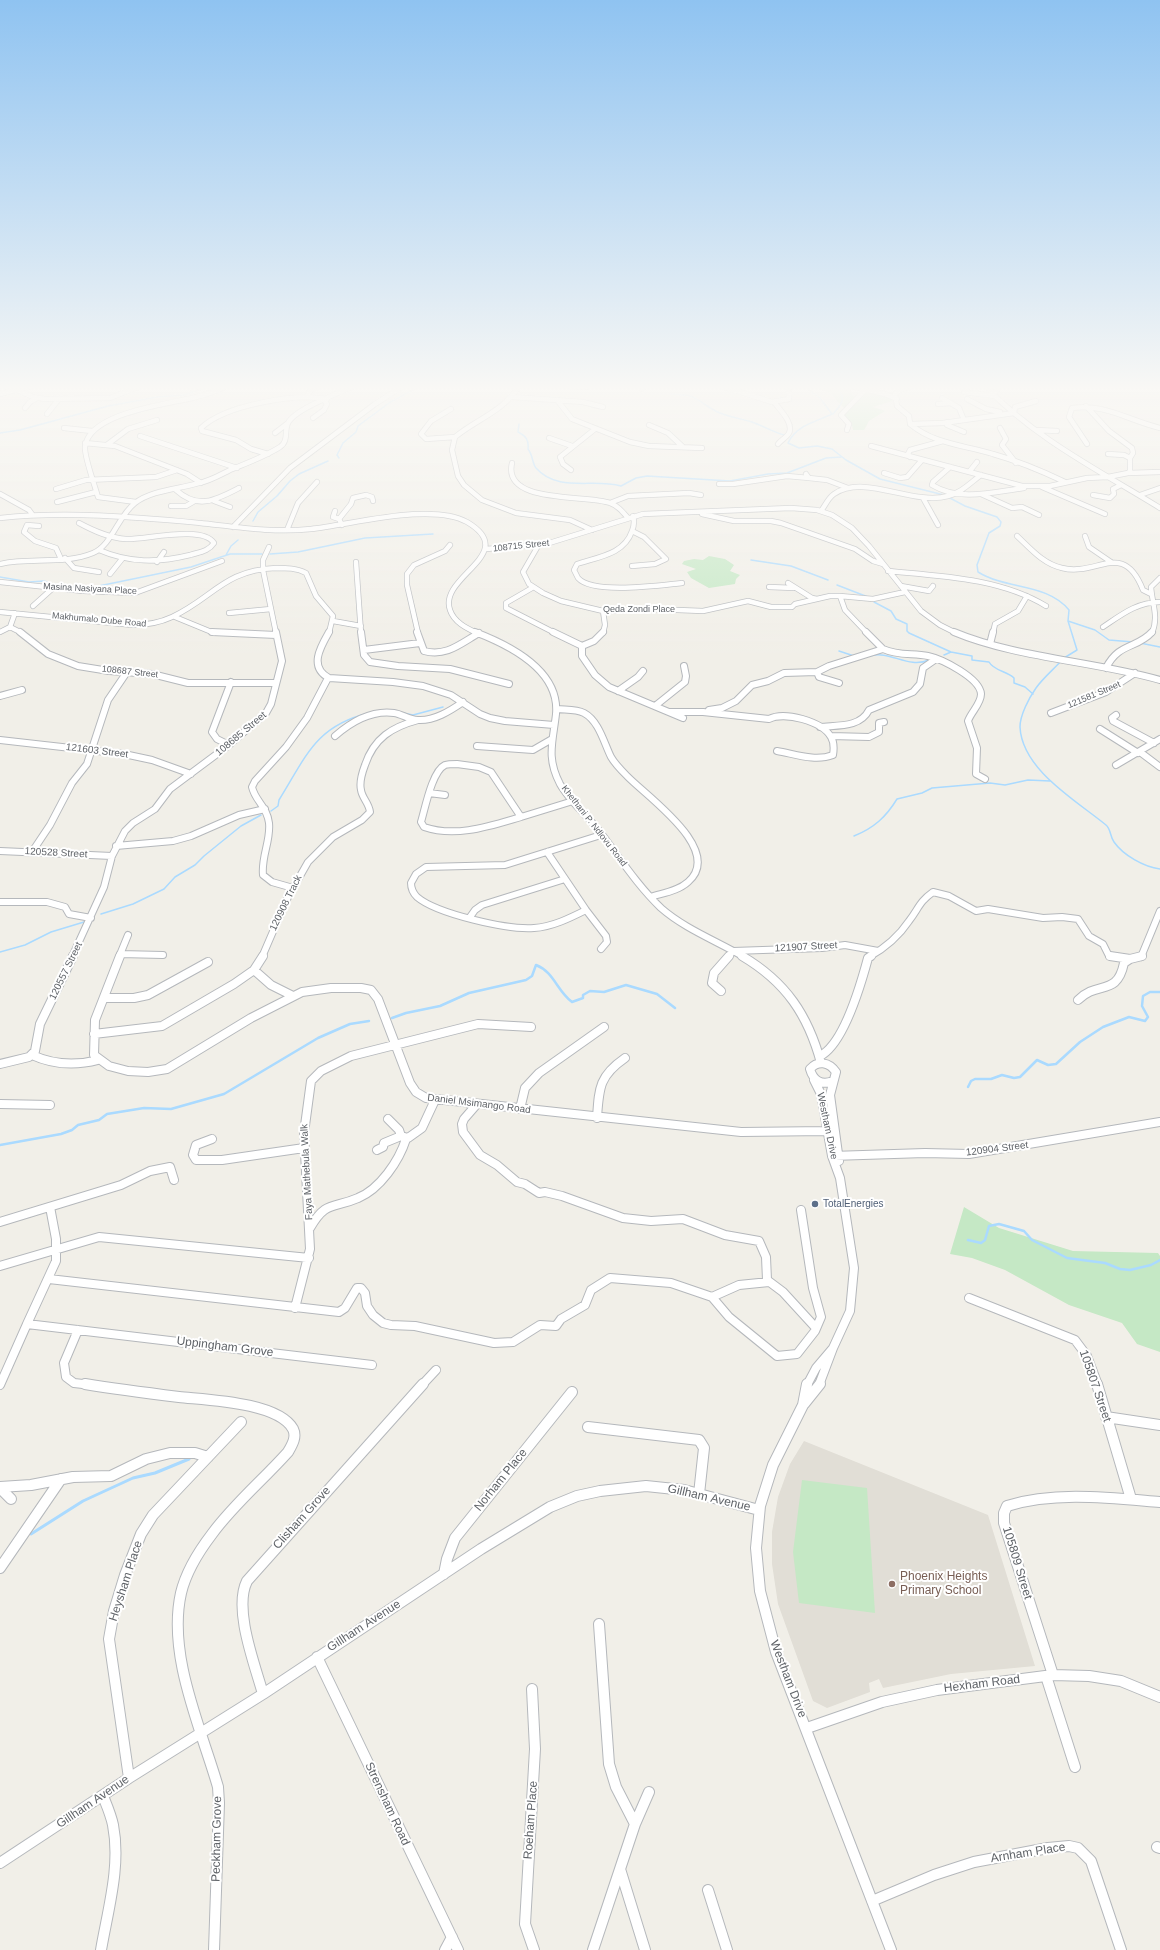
<!DOCTYPE html>
<style>
body{margin:0}
canvas{display:block;background:#f1efe8}
</style>
<canvas width="1160" height="1950"></canvas>
<script>
const context = document.querySelector('canvas').getContext('2d');
context.lineJoin = 'round';
function fill(path, color) {
  context.fillStyle = color;
  context.fill(path, 'evenodd');
}
function strokePath(path, color, width, dash) {
  context.strokeStyle = color;
  context.lineWidth = width;
  context.lineCap = dash ? 'butt' : 'round';
  context.setLineDash(dash || []);
  context.stroke(path);
}
function label(font, color, halo, rows, align = 'center') {
  context.font = font + ' Arial,sans-serif';
  context.lineWidth = 4;
  context.setLineDash([]);
  context.textBaseline = 'middle';
  context.strokeStyle = halo;
  context.fillStyle = color;
  for (const [text, x, y, turn = 0] of rows) {
    context.save();
    context.translate(x, y);
    context.rotate((+turn || 0) * Math.PI / 180);
    context.textAlign = isNaN(turn) ? turn : align;
    if (halo) context.strokeText(text, 0, 0);
    context.fillText(text, 0, 0);
    context.restore();
  }
}
const education = new Path2D(`
 M 804,1441 L 988,1515 L 1035,1666 L 951,1674 L 883,1688 L 879,1679 L 869,1683 L 870,1692 L 827,1708 L 813,1701 L 778,1604 L 772,1564 L 772,1532 L 778,1497 L 790,1464 Z`);
const green = new Path2D(`
 M 808,386 L 849,386 L 852,388 L 850,392 L 855,396 L 871,391 L 892,397 L 892,401 L 873,407 L 885,411 L 869,421 L 864,430 L 853,430 L 852,425 L 842,415 L 846,410 L 829,392 Z
 M 709,556 L 725,559 L 734,565 L 730,571 L 740,575 L 736,579 L 735,584 L 709,588 L 691,578 L 687,572 L 696,569 L 682,564 L 684,561 L 694,559 L 703,560 Z
 M 964,1207 L 999,1228 L 1073,1251 L 1158,1253 L 1160,1256 L 1160,1352 L 1137,1344 L 1122,1323 L 1069,1305 L 1005,1270 L 972,1258 L 950,1254 Z
 M 802,1480 L 867,1488 L 875,1613 L 799,1603 L 793,1552 Z`);
const streamFar2 = new Path2D(`
 M 804,386 L 820,398 L 832,414 C 816,422 796,425 788,443 L 799,448 L 817,446 L 832,449 L 846,460 L 880,479 L 944,495
 M 833,386 C 848,396 843,403 833,414
 M 191,392 L 194,386
 M 671,394 C 677,395 684,394 690,396 C 700,399 709,409 720,413 C 730,417 742,419 752,422 C 763,426 773,432 784,435
 M 519,424 L 518,432 C 526,436 529,440 528,449 C 533,455 532,463 536,468 C 558,493 593,478 621,486 L 636,478 L 647,476 L 730,481 L 768,474 L 787,473 L 826,458 L 841,457
 M 0,433 L 20,430 L 108,406 L 157,397 L 184,395 L 210,386
 M 339,458 L 337,455 L 343,443 L 356,432 L 358,426 L 389,403 L 416,388 L 426,386
 M 948,497 L 965,506 L 997,517 L 1001,522 L 1000,526 L 989,533 L 977,565 L 978,572 C 1007,590 1047,583 1069,610 L 1068,621
 M 253,521 L 258,512 L 277,496 L 290,481 L 299,474 L 328,461
 M 270,554 L 298,552 L 365,538 L 433,534
 M 226,555 L 231,546 L 238,540
 M 751,560 L 791,566 L 828,580
 M 0,577 L 29,582 L 44,581 L 53,585 L 89,588 L 191,567 L 230,554 L 262,554
 M 837,585 L 868,597
 M 874,602 L 891,611 L 896,619 L 907,624 L 907,631 L 909,633 L 951,652 L 972,656 L 972,660 L 989,662 C 994,671 1007,671 1014,678 L 1014,683 L 1025,687 L 1033,694
 M 1140,643 L 1160,647
 M 839,651 L 854,656
 M 944,655 L 951,652
 M 870,656 C 890,650 908,669 929,660
 M 1064,658 L 1077,650 L 1068,621 L 1095,630 L 1109,640 L 1133,642
 M 1061,661 C 1053,670 1043,678 1036,688 C 1029,698 1020,715 1020,727 C 1022,770 1077,801 1106,825 C 1111,829 1110,837 1114,842 C 1123,855 1144,867 1160,869
 M 403,713 L 413,715 L 443,707
 M 271,811 L 278,806 L 279,800 C 306,757 315,726 369,713
 M 854,836 C 874,828 886,817 897,799 L 922,793 L 932,788 L 990,783 L 1005,785 L 1028,780 L 1050,781
 M 101,914 L 133,904 L 164,889 L 175,877 L 195,865 L 204,856 L 241,826 L 261,815
 M 0,952 L 25,945 L 51,932 L 84,922`);
const streamFar1 = new Path2D(`
 M 392,1018 L 406,1013 L 440,1006 L 469,993 L 526,980 L 532,976 L 536,965 C 554,972 557,991 572,1002 L 583,998 L 583,995 L 590,991 L 604,992 L 626,985 L 657,994 L 675,1008
 M 968,1087 L 971,1081 L 975,1079 L 991,1079 L 1002,1075 L 1014,1078 L 1020,1077 L 1037,1060 L 1048,1065 L 1056,1064 L 1080,1042 L 1103,1027 L 1129,1017 L 1145,1021 L 1148,1017 L 1142,1006 L 1143,996 L 1150,992 L 1160,992
 M 0,1145 L 61,1134 L 72,1130 L 78,1125 L 99,1120 L 107,1114 L 144,1108 L 171,1109 L 224,1094 L 318,1038 L 350,1024 L 369,1021
 M 968,1240 L 981,1243 L 985,1240 L 989,1226 L 999,1224 L 1024,1231 L 1032,1240 L 1067,1258 L 1105,1263 L 1120,1269 L 1130,1270 L 1151,1265 L 1160,1260`);
const stream = new Path2D(`
 M 31,1534 L 83,1501 L 133,1478 L 155,1473 L 189,1459`);
const minorFar3 = new Path2D(`
 M 8,386 L 33,397 L 45,399 L 110,398 L 141,386
 M 519,386 C 504,411 477,419 455,437 L 452,450 L 458,476 L 464,485 L 482,500 L 516,513 L 570,520 L 592,530
 M 721,386 L 772,402 L 789,399 L 788,386
 M 851,386 L 885,394 L 897,399
 M 913,386 L 900,390 L 895,394 L 897,406 L 909,416 L 910,424 C 934,444 964,445 993,454 C 1018,461 1042,471 1065,482
 M 985,386 C 1034,438 1100,471 1160,508
 M 571,387 L 594,386
 M 642,389 L 644,386
 M 964,392 L 994,396
 M 0,394 L 31,386
 M 991,394 L 997,391 L 997,386
 M 306,397 L 311,390 L 319,386
 M 513,397 L 583,402 L 603,407
 M 942,398 L 959,408 L 964,420
 M 967,399 L 986,409 L 1000,412
 M 557,400 L 572,419 L 630,442 L 649,446 L 702,448
 M 774,402 C 779,409 794,423 789,433 C 787,437 781,440 778,444
 M 938,404 L 951,403
 M 25,408 L 30,402 L 37,398
 M 451,409 L 431,421 L 421,434 L 426,439 L 455,437
 M 1014,413 L 1015,407 L 1036,401
 M 47,414 L 59,399
 M 313,418 L 324,410 L 327,404 L 324,400
 M 947,422 L 947,425 L 964,432
 M 910,424 L 943,423 L 1014,413
 M 649,425 L 668,433 L 683,447
 M 64,428 L 92,431
 M 1000,428 L 1006,439 L 1002,445 L 1016,463
 M 847,430 L 849,424 L 841,415 L 865,390
 M 1036,430 L 1057,431
 M 275,433 L 288,423
 M 140,436 L 237,468
 M 549,438 L 572,446
 M 85,443 L 115,446 L 187,474 L 201,483
 M 108,444 L 128,429 L 157,420
 M 1087,444 L 1069,417 L 1072,408 C 1104,403 1130,421 1160,428
 M 871,446 L 1022,486 L 1050,486 L 1087,478 L 1108,477 L 1128,473 L 1130,471 L 1130,458 L 1133,453 L 1132,448 L 1109,431 L 1086,406
 M 268,454 L 251,449 L 236,440 L 202,431 L 201,428 C 225,405 295,393 327,399
 M 1108,454 L 1124,455 L 1130,458
 M 910,457 L 908,454 L 910,450 L 943,441
 M 512,463 C 502,505 588,494 610,503 C 618,506 622,511 628,518
 M 950,467 L 933,482 L 932,485 C 960,502 993,492 1024,488
 M 571,470 L 563,464 L 560,457 L 595,429
 M 969,472 L 977,462
 M 884,473 L 900,478 L 907,477 L 922,460
 M 1128,473 L 1160,472
 M 806,474 L 809,478 L 827,480 L 848,488
 M 719,484 L 733,484 L 787,476 L 809,478
 M 1042,487 L 1105,514
 M 56,489 L 86,480 L 156,477 L 177,470
 M 176,490 C 198,510 216,500 239,488
 M 0,494 L 29,510 L 32,514
 M 981,494 L 1012,508 L 1022,507 L 1039,515
 M 1093,495 L 1110,498 L 1114,494 L 1113,489 L 1121,485
 M 1140,495 L 1160,488
 M 923,498 L 938,525
 M 214,501 L 230,507
 M 57,502 L 96,492
 M 136,502 L 98,497 C 95,486 84,456 85,447 C 89,411 173,404 200,396 C 209,394 218,390 226,386
 M 610,503 L 628,496 L 689,493 L 701,495
 M 171,506 L 186,506 L 193,502
 M 335,511 L 333,517 L 339,519
 M 821,511 C 825,506 828,498 834,494 C 865,473 912,506 948,496 C 961,493 970,483 981,475
 M 702,514 L 734,521 L 771,521 L 781,523 L 855,549 L 873,561 L 883,564
 M 633,516 C 635,522 634,526 632,531 C 624,555 597,557 577,564 L 574,570 C 575,572 577,576 578,578 C 593,595 661,585 682,583
 M 0,518 C 67,511 133,517 200,523 C 237,527 274,533 311,529 C 351,525 431,502 467,522 C 521,554 438,576 450,610 C 454,622 466,628 477,633
 M 79,523 C 94,531 109,538 126,539 C 145,540 202,525 214,543 C 208,552 199,552 190,555 C 158,563 129,563 99,550
 M 342,525 L 339,519 L 351,504 L 353,498 L 366,495 L 372,497 L 373,501
 M 39,526 L 27,525 L 24,532 L 35,541 L 56,548 L 61,559
 M 233,527 L 290,468 L 375,404 L 403,386
 M 287,530 L 298,503 L 317,482
 M 632,531 L 644,537 L 666,559 L 655,564 L 632,566
 M 1017,536 C 1030,548 1043,564 1062,568 C 1097,577 1123,539 1143,590 L 1151,594
 M 1085,536 L 1089,547 L 1111,562
 M 538,546 L 523,572 L 529,584 L 543,593 L 561,601 L 603,611 L 652,609 L 703,611 L 748,601 L 771,607 L 792,607 L 795,604 L 830,596 L 840,596
 M 269,547 L 263,560 L 263,570 L 276,633
 M 486,549 L 546,544 L 643,514 L 791,508 L 817,510 L 832,515 L 852,528 L 869,546 L 921,611 L 940,625 L 956,633
 M 65,558 L 74,568 L 99,572
 M 157,562 L 164,552
 M 356,562 L 361,633
 M 0,564 C 30,557 64,565 93,553 C 112,545 118,516 135,503 C 152,490 179,489 199,483 C 210,481 220,475 230,470 C 247,463 264,457 280,447 C 289,441 284,431 288,423 C 295,409 339,393 354,386
 M 888,571 C 940,576 1000,578 1046,606
 M 110,574 L 122,559
 M 0,582 L 83,591 L 135,593 L 222,561
 M 788,583 L 812,598 L 817,599
 M 901,586 L 929,591 L 933,586
 M 769,587 L 794,588
 M 532,588 L 506,603 L 506,608 L 555,633
 M 33,606 L 53,588
 M 0,612 L 133,625 C 147,625 159,623 172,617 C 213,598 224,570 276,568 C 286,568 297,568 306,573 L 316,596 L 333,616 L 329,633
 M 15,613 L 10,627 L 22,633
 M 229,613 L 271,609
 M 175,617 L 214,633
 M 333,621 L 361,626
 M 1103,627 C 1121,615 1137,602 1160,602
 M 0,632 L 10,627
 M 418,633 L 407,585 L 407,574 L 414,565 L 445,551 L 450,545
 M 603,633 L 605,625 L 603,611
 M 867,633 L 845,610 L 840,596 L 873,599 L 905,592
 M 993,633 L 995,624 L 1018,611 L 1027,596
 M 1152,633 C 1159,617 1152,603 1151,587 L 1160,578`);
const minorFar2 = new Path2D(`
 M 20,632 L 48,654 L 78,666 L 109,671 L 152,674 L 188,683 L 276,683
 M 212,632 L 276,635
 M 329,632 C 321,646 308,667 329,678 L 393,682 L 423,686 L 451,695 L 480,714 L 490,718 L 505,721 L 554,725
 M 361,632 L 364,655 L 370,662 L 398,666 L 450,669 L 509,684
 M 417,632 L 424,651 C 446,657 460,644 479,633
 M 475,632 C 509,645 560,670 556,714 C 553,742 546,757 560,784 C 569,800 585,814 597,828 C 618,855 636,884 661,908 C 685,929 717,941 744,957
 M 553,632 L 582,646
 M 866,632 L 883,649
 M 954,632 C 1016,658 1094,661 1160,680
 M 990,644 L 993,632
 M 582,646 L 582,656 L 595,675 L 609,687 L 683,718
 M 582,646 L 594,641 L 603,632
 M 883,649 C 898,656 913,653 928,656 C 942,659 980,678 981,694 C 981,704 971,712 968,721 L 977,748 L 976,774 L 985,779
 M 364,650 L 420,643
 M 1106,668 C 1119,642 1137,649 1152,632
 M 839,683 L 819,677 L 817,672 L 829,666 L 883,649
 M 618,691 L 638,677 L 643,671
 M 0,696 L 22,690
 M 655,706 L 685,682 L 686,676 L 684,666
 M 557,709 C 566,710 576,709 584,713 C 599,721 604,743 611,757 C 615,764 621,770 627,776 C 646,796 725,850 688,882 C 678,891 663,893 651,897
 M 709,710 L 722,708 L 736,701 L 752,685 L 768,681 L 784,673 L 817,672
 M 669,712 L 703,712 L 769,719 C 784,711 822,721 831,737 C 834,742 834,749 833,755 C 815,762 795,754 777,751
 M 1051,713 L 1106,692 L 1135,673
 M 1116,715 L 1112,718 L 1113,721 L 1154,743
 M 820,727 C 837,725 860,728 869,710 L 913,692 L 920,684 L 923,668 L 936,659
 M 1100,729 L 1138,753
 M 335,736 C 351,722 372,710 394,713 C 402,714 409,720 418,720 C 434,721 450,711 463,702
 M 831,736 L 869,737 L 879,732 L 879,723 L 884,722
 M 0,740 L 124,754 L 152,760 L 191,774
 M 229,745 L 217,739 L 212,732 L 231,682
 M 477,746 L 533,750 L 552,739
 M 1140,752 L 1160,767
 M 457,764 L 479,767 L 491,772 L 521,817 C 490,826 456,838 424,827 L 421,822 C 425,809 432,771 445,765 C 448,764 453,764 457,764 Z
 M 1116,765 L 1160,739
 M 429,793 L 445,795
 M 521,817 L 573,801
 M 116,846 L 173,841 L 191,836 L 239,815 L 265,809
 M 0,851 L 112,856
 M 32,852 L 50,825 L 72,783 L 87,764 L 108,700 L 127,672
 M 547,852 L 586,910 L 606,936 L 607,942 L 601,949
 M 293,888 L 272,882 L 263,875 C 261,857 271,840 269,823 C 267,806 255,801 252,787 L 255,781 L 286,747 L 307,718 L 328,678
 M 0,902 L 47,902 L 65,907 L 69,914 L 91,918
 M 586,910 C 570,918 552,927 534,928 C 508,930 437,914 417,897 C 413,893 411,888 411,883 L 416,874 L 426,867 L 505,865 L 601,835
 M 470,917 L 475,910 L 482,905 L 565,879
 M 120,954 L 163,955
 M 72,957 L 104,887 L 112,856 L 125,831 L 133,823 L 155,809 L 170,789 L 229,745 L 266,713 L 271,704 L 282,661 L 276,632
 M 119,957 L 128,935
 M 262,957 L 287,899 L 308,862 L 333,837 L 362,820 L 370,812 C 369,803 362,798 361,790 C 359,782 362,773 365,765 C 374,738 392,727 418,720
 M 728,957 L 733,951 L 822,948 L 845,945 L 878,951
 M 869,957 C 885,948 899,936 909,921 C 919,908 919,902 933,892 L 949,896 L 976,911 L 988,909 L 1043,918 L 1062,917 L 1078,919 L 1089,936 L 1103,944 L 1109,956 L 1117,957
 M 1141,957 L 1160,911`);
const minorFar1 = new Path2D(`
 M 120,956 L 95,1020 L 94,1055 L 109,1066 L 128,1071 L 148,1072 L 167,1069 L 251,1018 L 302,992 L 331,988 L 361,988 L 371,990 L 378,999 L 410,1083 L 416,1092 L 426,1098 L 741,1132 L 827,1131
 M 742,956 C 786,982 808,1015 821,1063
 M 1110,956 L 1130,959 L 1142,956
 M 254,970 L 271,985 L 293,996
 M 721,991 L 712,983 L 714,973 L 729,956
 M 105,998 L 134,998 L 148,995 L 208,962
 M 1078,1000 C 1098,980 1117,997 1124,963 L 1130,959
 M 94,1034 L 162,1026 L 234,984 L 254,970 L 263,956
 M 32,1055 C 54,1065 75,1066 98,1060
 M 820,1056 C 844,1044 861,984 868,958 L 871,956
 M 0,1064 L 29,1057 L 35,1051 L 40,1024 L 73,956
 M 814,1080 L 821,1094 L 832,1156 L 840,1178 L 854,1268 L 850,1311 L 833,1348 L 819,1385
 M 833,1081 C 821,1086 813,1080 810,1069 C 818,1060 829,1062 836,1072 L 830,1095 L 839,1161
 M 0,1104 L 50,1105
 M 477,1104 L 464,1119 L 462,1124 L 463,1132 L 480,1155 L 497,1165 L 517,1182 L 525,1184 L 539,1193 L 545,1192 L 562,1196 L 623,1218 L 651,1221 L 683,1219 L 725,1235 L 759,1241 L 766,1257 L 767,1280 L 783,1292 L 816,1328
 M 520,1109 L 525,1088 L 539,1073 L 604,1027
 M 597,1118 C 599,1088 599,1076 625,1058
 M 388,1119 L 399,1130 L 401,1136 L 408,1138 L 422,1128 L 435,1100
 M 212,1139 L 196,1145 L 193,1155 L 196,1160 L 222,1160 L 304,1148
 M 377,1150 L 383,1147 L 384,1143 L 401,1136
 M 832,1156 L 925,1153 L 969,1154 L 1160,1122
 M 0,1222 L 121,1185 L 150,1171 L 170,1167 L 174,1180
 M 310,1228 C 326,1200 333,1209 358,1198 C 380,1189 399,1161 406,1139
 M 0,1266 L 99,1237 L 309,1258
 M 49,1279 L 339,1312 L 345,1308 L 357,1288 L 361,1288 L 365,1293 L 367,1306 L 373,1315 L 383,1323 L 391,1325 L 415,1326 L 494,1343 L 513,1342 L 540,1325 L 556,1326 L 561,1319 L 585,1305 L 591,1290 L 610,1278 L 671,1283 L 712,1297 L 729,1317 L 777,1356 L 797,1354 L 815,1331 L 821,1317 L 813,1288 L 801,1210
 M 712,1297 L 739,1285 L 769,1282
 M 969,1298 L 1075,1340 L 1087,1356 L 1098,1385
 M 295,1308 L 310,1249 L 304,1133 L 311,1081 L 321,1071 L 351,1056 L 478,1024 L 531,1027
 M 27,1324 L 56,1261 L 56,1239 L 50,1207
 M 78,1330 L 64,1363 L 66,1377 L 74,1383 L 92,1385
 M 0,1385 L 27,1324 L 372,1365
 M 422,1385 L 436,1370
 M 807,1385 L 816,1368 L 833,1348`);
const minor = new Path2D(`
 M 85,1384 C 116,1389 147,1393 179,1397 C 206,1400 278,1402 293,1429 C 297,1437 292,1445 288,1452 C 263,1480 234,1504 212,1534 C 199,1551 186,1572 181,1593 C 167,1655 201,1728 218,1787 L 219,1803 L 214,1950
 M 807,1384 L 803,1405 L 773,1465 L 760,1506 L 756,1548 L 760,1591 L 776,1652 L 891,1950
 M 1097,1384 L 1131,1499
 M 804,1404 L 820,1384
 M 1106,1417 L 1160,1425
 M 588,1427 L 699,1440 L 704,1448 L 699,1494
 M 0,1487 L 31,1485 L 73,1477 L 111,1476 L 146,1459 L 170,1453 L 195,1453 L 208,1457
 M 0,1488 L 11,1499
 M 0,1568 L 61,1479
 M 444,1574 L 447,1559 L 455,1538 L 572,1392
 M 599,1624 L 609,1764 L 616,1787 L 635,1824
 M 317,1657 L 458,1950
 M 1053,1675 L 1004,1523 L 1004,1513 L 1007,1506 C 1055,1491 1111,1498 1160,1502
 M 1046,1676 L 1075,1767
 M 532,1689 L 535,1749 L 525,1924 L 534,1950
 M 263,1694 C 255,1665 233,1609 247,1581 L 423,1384
 M 807,1728 L 882,1702 L 937,1690 L 1053,1675 L 1089,1676 L 1121,1681 L 1160,1697
 M 129,1778 L 109,1639 L 114,1611 L 125,1575 L 141,1534 L 153,1515 L 241,1422
 M 1157,1847 L 1160,1848
 M 0,1863 L 129,1778 L 263,1694 L 481,1549 L 550,1507 L 577,1496 L 600,1491 L 646,1486 L 684,1490 L 759,1510
 M 620,1869 L 645,1950
 M 708,1890 L 727,1950
 M 872,1901 L 934,1875 L 974,1862 L 1048,1848 L 1069,1846 L 1078,1848 L 1091,1861 L 1121,1950
 M 101,1950 C 108,1909 121,1866 113,1825 C 111,1815 107,1806 103,1796
 M 445,1950 L 452,1937
 M 593,1950 L 635,1824 L 649,1792`);
const markers = [
 [815,1204,4,"#5c6f8a"],
 [892,1584,4,"#8d6e63"]
];
const farStreetnames = [
 ["108715 Street",521,546,-6],
 ["Masina Nasiyana Place",90,589,3],
 ["Qeda Zondi Place",639,610],
 ["Makhumalo Dube Road",99,620,5],
 ["108687 Street",130,672,6],
 ["121581 Street",1094,695,-23],
 ["Khethani P. Ndlovu Road",594,826,52]
];
const streetNames = [
 ["108685 Street",241,734,-40],
 ["121603 Street",97,751,7],
 ["120528 Street",56,853,3],
 ["120908 Track",286,903,-64],
 ["121907 Street",806,947,-3],
 ["120557 Street",66,971,-64],
 ["Daniel Msimango Road",479,1104,7],
 ["Westham Drive",827,1126,78],
 ["120904 Street",997,1149,-7],
 ["Faya Mathebula Walk",307,1172,-93]
];
const serviceNames = [
 ["TotalEnergies",823,1204]
];
const nearStreetnames = [
 ["Uppingham Grove",225,1347,7],
 ["105807 Street",1095,1386,71],
 ["Norham Place",501,1480,-51],
 ["Gillham Avenue",709,1498,13],
 ["Clisham Grove",302,1518,-48],
 ["105809 Street",1017,1563,73],
 ["Heysham Place",126,1581,-72],
 ["Gillham Avenue",364,1626,-33],
 ["Westham Drive",788,1679,69],
 ["Hexham Road",982,1684,-7],
 ["Gillham Avenue",93,1802,-34],
 ["Strensham Road",387,1804,65],
 ["Roeham Place",531,1820,-86],
 ["Peckham Grove",217,1839,-89],
 ["Arnham Place",1028,1853,-9]
];
const nearEducationnames = [
 ["Phoenix Heights",900,1577],
 ["Primary School",900,1591]
];
fill(education, '#e1ded6');
fill(green, '#c5e8c5');
strokePath(streamFar2, '#aadaff', 1.5);
strokePath(streamFar1, '#aadaff', 2.5);
strokePath(stream, '#aadaff', 3);
strokePath(minorFar3, '#b5b8bc', 6);
strokePath(minorFar2, '#b5b8bc', 8);
strokePath(minorFar1, '#b5b8bc', 10);
strokePath(minor, '#b5b8bc', 12);
strokePath(minorFar3, '#fff', 4.5);
strokePath(minorFar2, '#fff', 6);
strokePath(minorFar1, '#fff', 8);
strokePath(minor, '#fff', 10);
const sky = context.createLinearGradient(0, 0, 0, 659);
sky.addColorStop(0, '#8fc3f1');
sky.addColorStop(0.59, '#f9f8f5');
sky.addColorStop(1, '#f9f8f500');
context.fillStyle = sky;
context.fillRect(0, 0, 1160, 659);
for (const [x, y, r, color] of markers) {
  const dot = new Path2D();
  dot.arc(x, y, r, 0, 2 * Math.PI);
  context.fillStyle = color;
  context.fill(dot);
  strokePath(dot, '#fff', 1.5);
}
label('9px', '#5f6368', '#fff', farStreetnames);
label('10px', '#5f6368', '#fff', streetNames);
label('10px', '#4e5e75', '#fff', serviceNames, 'left');
label('12px', '#5f6368', '#fff', nearStreetnames);
label('12px', '#785e54', '#fff', nearEducationnames, 'left');
</script>
